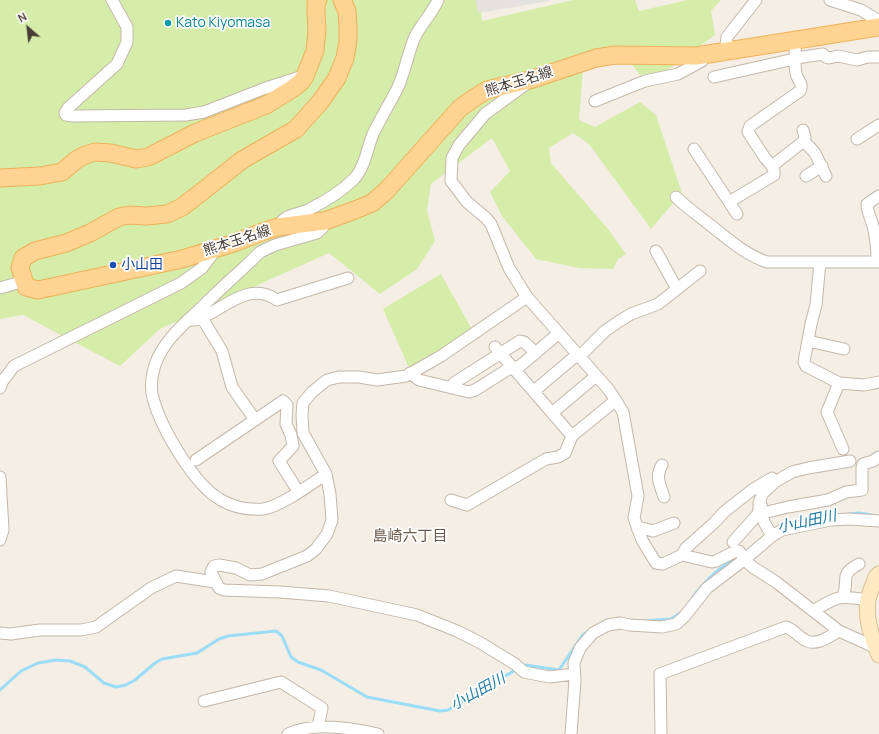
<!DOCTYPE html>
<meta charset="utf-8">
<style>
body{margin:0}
#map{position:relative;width:879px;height:734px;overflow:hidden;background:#f4eee5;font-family:Manrope,sans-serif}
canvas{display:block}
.north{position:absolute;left:8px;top:8px;width:40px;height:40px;-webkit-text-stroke:3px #fff;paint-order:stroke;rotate:332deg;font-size:11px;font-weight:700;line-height:16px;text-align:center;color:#473d34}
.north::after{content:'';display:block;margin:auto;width:14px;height:18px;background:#473d34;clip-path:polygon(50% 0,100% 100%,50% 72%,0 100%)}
</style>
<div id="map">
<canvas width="879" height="734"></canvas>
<div class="north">N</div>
</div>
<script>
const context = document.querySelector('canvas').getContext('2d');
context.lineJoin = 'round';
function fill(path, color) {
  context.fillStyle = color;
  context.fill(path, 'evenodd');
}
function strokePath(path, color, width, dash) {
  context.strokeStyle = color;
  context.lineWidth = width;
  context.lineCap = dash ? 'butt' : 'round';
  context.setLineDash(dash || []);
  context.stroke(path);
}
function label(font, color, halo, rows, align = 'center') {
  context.font = font + ' Manrope,"Noto Sans JP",sans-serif';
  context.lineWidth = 3.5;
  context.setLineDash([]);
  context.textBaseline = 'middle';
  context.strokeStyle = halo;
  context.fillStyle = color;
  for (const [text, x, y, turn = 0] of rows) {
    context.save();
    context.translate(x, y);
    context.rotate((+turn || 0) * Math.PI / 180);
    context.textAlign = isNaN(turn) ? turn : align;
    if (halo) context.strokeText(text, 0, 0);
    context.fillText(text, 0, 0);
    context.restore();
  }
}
const green = new Path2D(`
 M 0,0 L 480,0 L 482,21 L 573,0 L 635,0 L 639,11 L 688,0 L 721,0 L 711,11 L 715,35 L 666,71 L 640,75 L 619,48 L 584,56 L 579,120 L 595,127 L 640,102 L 656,115 L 682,193 L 651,229 L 589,144 L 573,133 L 549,148 L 551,163 L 608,229 L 626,254 L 618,259 L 613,269 L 579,268 L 536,259 L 502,216 L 490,192 L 510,171 L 492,138 L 431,184 L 427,210 L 435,241 L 417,269 L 380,294 L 329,253 L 160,329 L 120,366 L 23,315 L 0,319 Z
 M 441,274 L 473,331 L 409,368 L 383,309 Z`);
const parking = new Path2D(`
 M 476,0 L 550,0 L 550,1 L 478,13 Z`);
const stream = new Path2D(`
 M 848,514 L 859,513 L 872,515
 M 693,597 C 705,580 722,566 739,555
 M 643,621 L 671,619 L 682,612
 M 523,666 L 525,665 L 559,670 L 582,636 L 587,632
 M 0,690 L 21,671 L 38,663 L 56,660 L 70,661 L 85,667 L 104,683 L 116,687 L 126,685 L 135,680 L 155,663 L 162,659 L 197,653 L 219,639 L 228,636 L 276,631 L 282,636 L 291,657 L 298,662 L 321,670 L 367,697 L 440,711 L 448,710 L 517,669`);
const street = new Path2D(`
 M 112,0 L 127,27 L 127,42 L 117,64 L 68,108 L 65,113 L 66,115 L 73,116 L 186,115 L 204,112 L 263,89 L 303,76
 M 830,0 L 861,10 L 879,21
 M 726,51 L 726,45 L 727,37 L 756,0
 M 714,77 L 803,57 L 823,54 L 826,57 L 829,58 L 838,56 L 857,60 L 868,57 L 879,57
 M 526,84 L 485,114 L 459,145 L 452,158 L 451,181 L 467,202 L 486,218 L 491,224 L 509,268 L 527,297 L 609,390 L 623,412 L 638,496 L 634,518 L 642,540 L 656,563 L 663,564 L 682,555 L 712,562 L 716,561 L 736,551 L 739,551 L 749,564 L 754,568 L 776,582 L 839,631 L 879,649
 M 595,101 L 645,81 L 678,74 L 702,61 L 704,55
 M 857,139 L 879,125
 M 804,141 L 815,153 L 826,176
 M 694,149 L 737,214
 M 772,166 L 804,141 L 805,137 L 803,130
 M 806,176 L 822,166
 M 676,197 C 685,206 695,213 705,221 C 725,236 743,254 767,262 L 879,262
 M 729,202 L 774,175 L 774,171 L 772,166 L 765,158 L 748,132 L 750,126 L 800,91 C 804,83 797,81 796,73 C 794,63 796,51 795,41
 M 325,221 L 323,227 L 317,233 L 275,245 L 260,252 L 251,261 C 235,276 218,291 202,307 C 184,324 163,341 155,365 C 152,375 150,388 153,398 C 161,428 194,485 221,500 C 233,507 249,510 263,509 C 280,507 311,484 326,474
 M 278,227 C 284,214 296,215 308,210 C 324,202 341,192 354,179 C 365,167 367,149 373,134 C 381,117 391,102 399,85 C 405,70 408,54 414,39 C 420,25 432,14 438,0
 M 656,251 L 677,289
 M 820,262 L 816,305 L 811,324 L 804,362 L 806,366 L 839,383 L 864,385 L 879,382
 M 877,262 C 877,250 876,238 873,226 C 871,218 867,212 867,204 L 879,196
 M 0,288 L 21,282 L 26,287
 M 527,297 L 441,356 L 406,376 L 377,380 L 359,377 L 339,377 L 327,380 L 312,392 L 303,403 L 302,415 L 303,433 L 326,474 L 330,494 L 332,520 L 327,534 L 316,549 L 307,556 L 262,574 L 250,575 L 236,568 L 219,565 L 214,566 L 211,572 L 219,588 L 224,590 L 280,592 L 329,596 L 417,615 L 457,631 L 479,642 L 515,664 L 524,672 L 549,677 L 574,674
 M 202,318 L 222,351 L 232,387 L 255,420
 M 188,320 C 196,321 203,318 209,314 C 231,302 253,283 277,300 L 348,278
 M 808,341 L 844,349
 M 495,347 L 572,436
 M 580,356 L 605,331 L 618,322 L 631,314 L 658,304 L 700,271
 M 410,373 L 419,380 L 469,392 L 475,390 L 507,370 L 520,366 L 559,333
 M 839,383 L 827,412 L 843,449
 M 0,388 L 2,382 L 14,366 L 181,283 L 202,268 L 217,248
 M 451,388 L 454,383 L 520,341 L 524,342 L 536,353
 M 534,391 L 578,354
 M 552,413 L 596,376
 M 196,460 L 283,401 L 287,405 L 286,424 L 291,435 L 293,446 L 279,461 L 298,491
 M 662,465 C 655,476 660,485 664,497
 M 0,477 L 3,530 L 0,540
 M 451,500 L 467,505 L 546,459 L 558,457 L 565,453 L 572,436 L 616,400
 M 763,513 L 788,507 L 828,500 L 846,492 L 862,490 L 862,468 L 863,464 L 873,461 L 879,457
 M 637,528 L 642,528 L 653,531 L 674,523
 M 772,536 L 764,522 L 760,500 L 763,493 L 775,482 L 792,472 L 808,468 L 850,461
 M 733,542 L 757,515 L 759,511 L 759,503
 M 682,555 L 686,548 L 715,522 L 724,512 L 752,490 L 772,478
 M 843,596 C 850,579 838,575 859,564
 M 813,611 C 838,596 839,595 868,600
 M 0,633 L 11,634 L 40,630 L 81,630 L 96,627 L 151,588 L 176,576 L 215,582
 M 204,701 L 281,682 L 322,708 L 318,727
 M 288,734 C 312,722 352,728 378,734
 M 571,734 L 575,680 L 574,663 L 580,648 L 593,633 L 608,625 L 620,623 L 630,625 L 662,627 L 676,624 L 684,617 L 707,588 L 745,559 L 772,536 L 782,530 L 831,520 L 849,519 L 879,521
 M 661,734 L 660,674 L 786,627 C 795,630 799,638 807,641 C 817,646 830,636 839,631`);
const secondary = new Path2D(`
 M 879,574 L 876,577 C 874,584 869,592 868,600 C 865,619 872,638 879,655`);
const primary = new Path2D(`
 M 342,0 L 347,11 L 348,26 L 348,41 L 345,58 L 337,78 L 321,101 L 296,129 L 242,160 L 199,194 L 182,207 L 167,214 L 146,216 L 129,215 L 119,217 L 90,233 L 66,243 L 35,251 L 23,258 L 20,268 L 26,287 L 38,290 L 182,259 L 234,243 L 262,232 L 278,227 L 325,221 L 355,210 L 372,203 L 387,190 L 460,108 L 474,98 L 487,90 L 533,79 L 596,58 L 615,55 L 696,56 L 879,27
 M 0,178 L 40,176 L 62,172 L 76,160 L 85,155 L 95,152 L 111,153 L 136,159 L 148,157 L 195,133 L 266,105 L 292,89 L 301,82 L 305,76 L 315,51 L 317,30 L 316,15 L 316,3 L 318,0`);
const markers = [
 [168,23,4,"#0f9aa8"],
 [113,265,4,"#1a4fb4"]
];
const cultureNames = [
 ["Kato Kiyomasa",176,23]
];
const streetNames = [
 ["熊本玉名線",519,82,-17],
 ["熊本玉名線",237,241,-18]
];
const transitNames = [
 ["小山田",121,265]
];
const waterNames = [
 ["小山田川",807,522,-12],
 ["小山田川",478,692,-29]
];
const neighbourhoodNames = [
 ["島崎六丁目",410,537]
];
fill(green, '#d6edaa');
fill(parking, '#e4e1de');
strokePath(stream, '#9bdcf7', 3);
strokePath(street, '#c4b7aa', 13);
strokePath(secondary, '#dcc092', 17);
strokePath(primary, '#efb058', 19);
strokePath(street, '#fff', 11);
strokePath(secondary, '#ffeac4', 15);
strokePath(primary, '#ffd493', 17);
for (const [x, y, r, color] of markers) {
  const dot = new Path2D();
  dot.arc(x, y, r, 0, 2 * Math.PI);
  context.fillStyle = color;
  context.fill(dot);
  strokePath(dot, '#fff', 1.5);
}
label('14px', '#0d838f', '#fff', cultureNames, 'left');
label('14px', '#473d34', '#fff', streetNames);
label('14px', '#164399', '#fff', transitNames, 'left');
label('italic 15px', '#207ba3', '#fff', waterNames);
label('15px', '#6b5a4a', '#fff', neighbourhoodNames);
</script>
